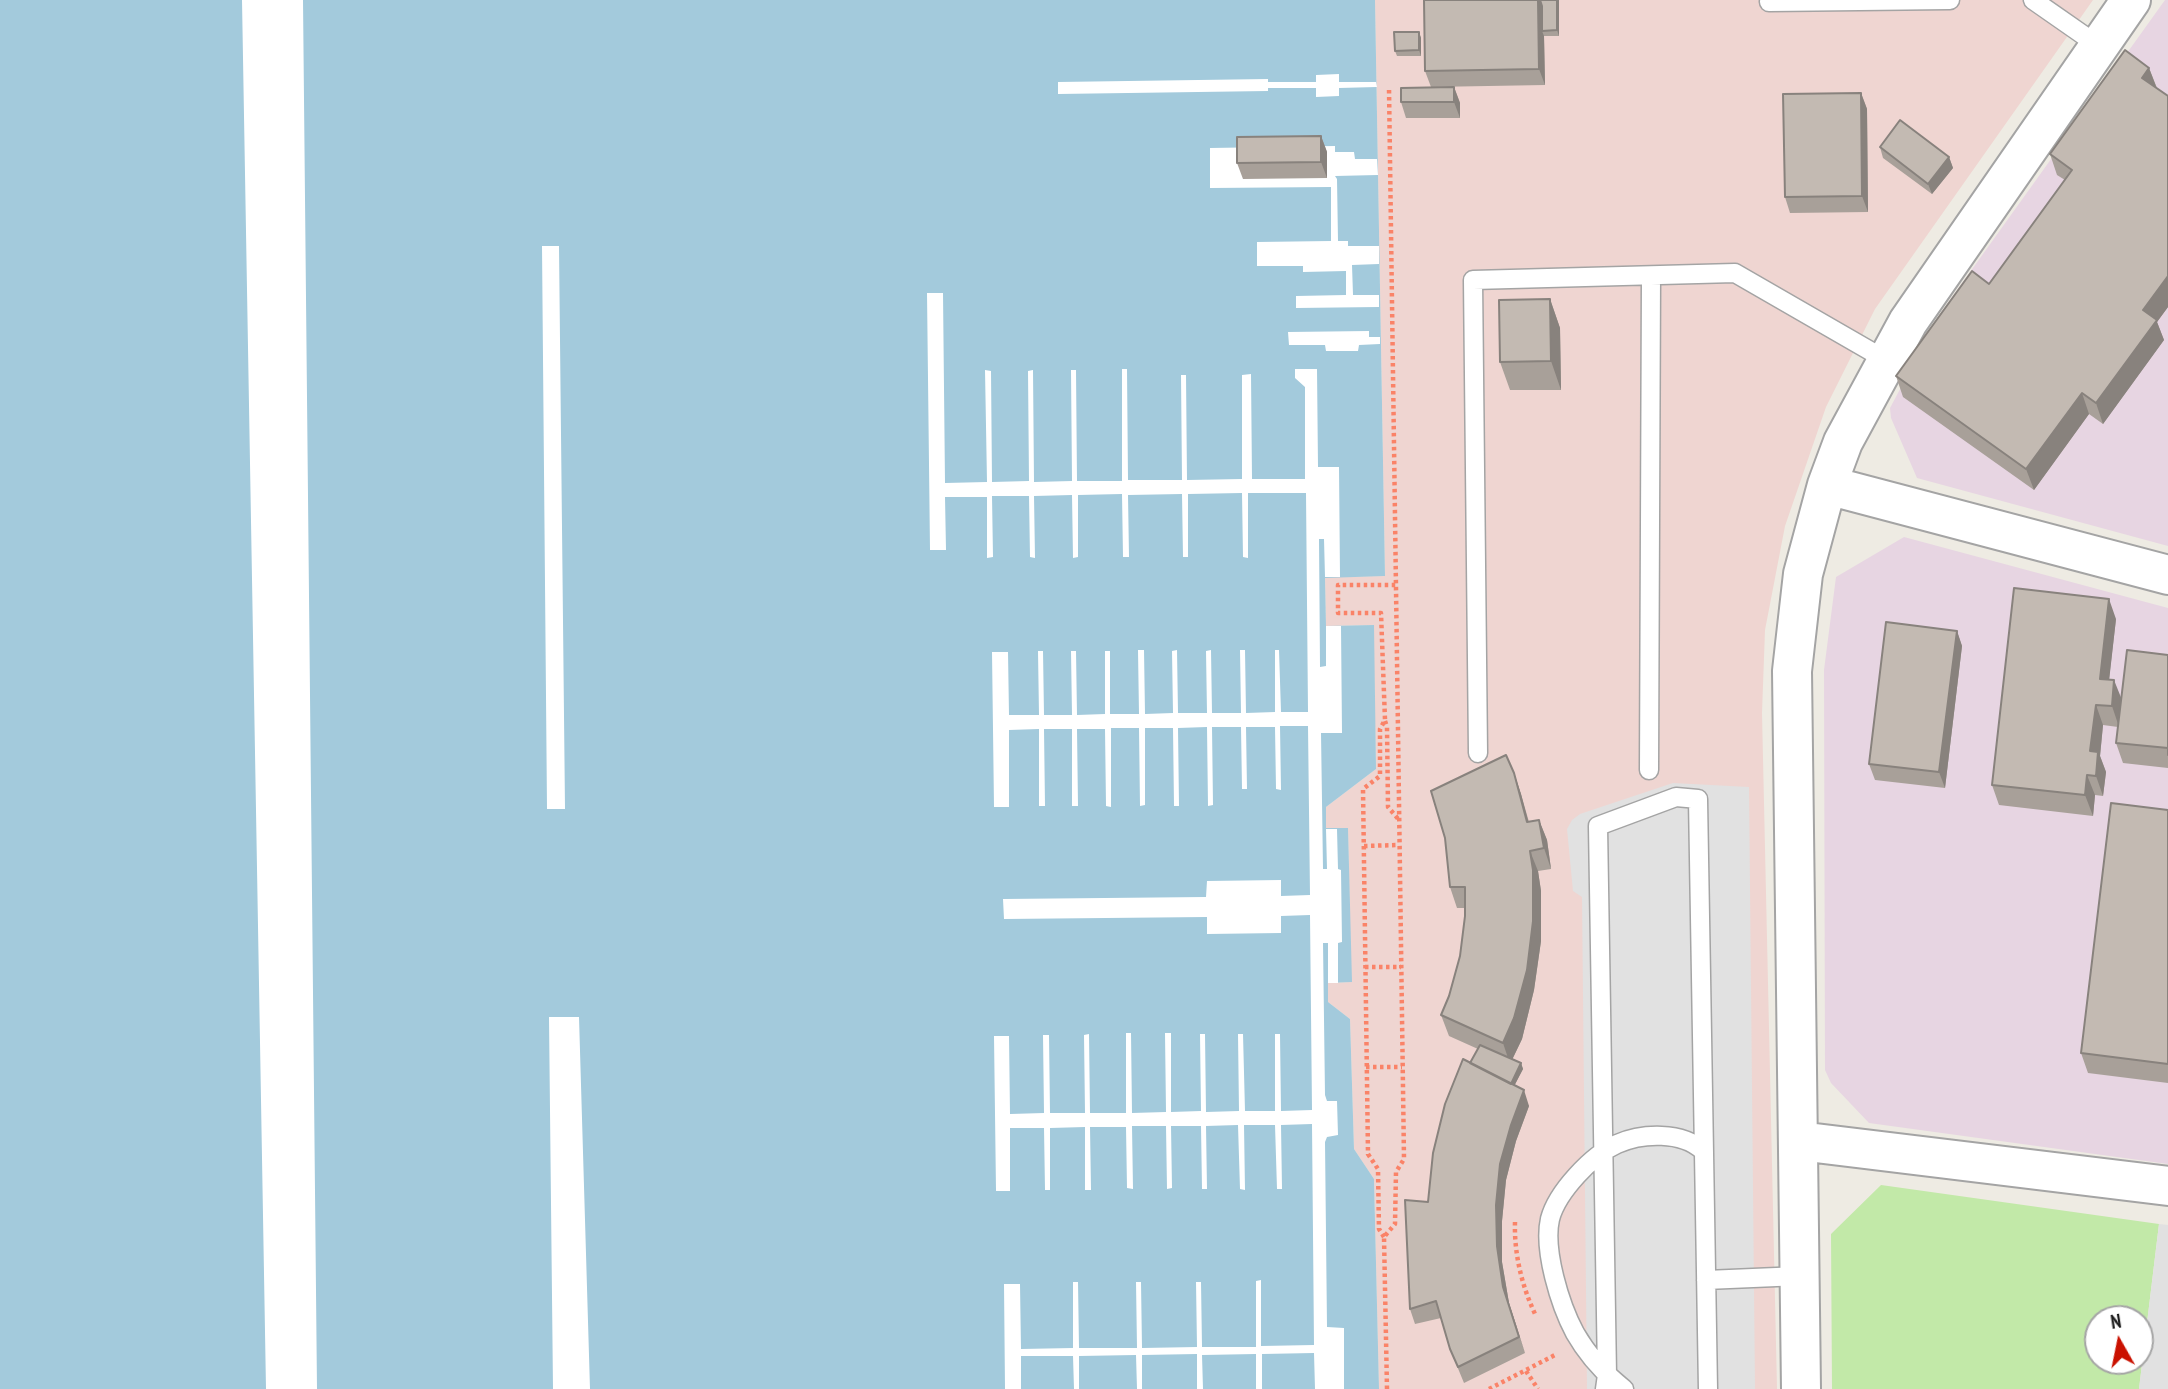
<!DOCTYPE html>
<style>
body{margin:0}
#map{position:relative;width:2168px;height:1389px;overflow:hidden;background:#eeebe3;font-family:"PT Sans Narrow",sans-serif}
canvas{display:block}
.north{position:absolute;left:2084px;top:1305px;width:70px;height:70px;box-sizing:border-box;background:#fff;border:2px solid #a5a5a5;border-radius:50%;rotate:351deg;font-size:19px;font-weight:700;line-height:28px;text-align:center;color:#1d1d1d}
.north::after{content:'';display:block;margin:auto;width:24px;height:32px;background:#ca1100;clip-path:polygon(50% 0,100% 100%,50% 72%,0 100%)}
</style>
<div id="map">
<canvas width="2168" height="1389"></canvas>
<div class="north">N</div>
</div>
<script>
const context = document.querySelector('canvas').getContext('2d');
context.lineJoin = 'round';
function fill(path, color) {
  context.fillStyle = color;
  context.fill(path, 'evenodd');
}
function strokePath(path, color, width, dash) {
  context.strokeStyle = color;
  context.lineWidth = width;
  context.lineCap = dash ? 'butt' : 'round';
  context.setLineDash(dash || []);
  context.stroke(path);
}
const commercial = new Path2D(`
 M 1375,0 L 2093,0 L 1875,309 L 1826,407 L 1785,526 L 1765,630 L 1762,713 L 1777,1389 L 1379,1389 L 1374,1179 L 1354,1149 L 1350,1019 L 1328,1002 L 1328,983 L 1351,982 L 1348,828 L 1326,829 L 1326,807 L 1376,769 L 1373,625 L 1326,626 L 1325,577 L 1385,576 Z`);
const industrial = new Path2D(`
 M 2165,0 L 2168,0 L 2168,546 L 1917,478 L 1891,418 L 1890,408 L 1940,314 Z
 M 1904,537 L 2168,608 L 2168,1164 L 1869,1123 L 1831,1083 L 1825,1070 L 1824,670 L 1836,577 Z`);
const grass = new Path2D(`
 M 1881,1185 L 2159,1224 L 2139,1389 L 1832,1389 L 1831,1234 ZM 2098,1319 L 2140,1319 L 2140,1361 L 2098,1361 Z`);
const parking = new Path2D(`
 M 1673,783 L 1749,787 L 1755,1389 L 1587,1389 L 1582,897 L 1573,891 L 1567,829 L 1572,820 L 1580,814 Z
 M 2159,1224 L 2168,1225 L 2168,1389 L 2139,1389 Z`);
const water = new Path2D(`
 M 0,0 L 1375,0 L 1385,576 L 1325,578 L 1326,626 L 1374,625 L 1376,769 L 1326,807 L 1326,828 L 1348,828 L 1352,982 L 1328,983 L 1328,1002 L 1350,1019 L 1354,1149 L 1374,1179 L 1379,1389 L 0,1389 Z`);
const pier = new Path2D(`
 M 242,0 L 303,0 L 317,1389 L 266,1389 Z
 M 1339,74 L 1339,82 L 1376,82 L 1377,87 L 1339,88 L 1339,96 L 1316,97 L 1316,88 L 1268,88 L 1268,91 L 1058,94 L 1058,82 L 1268,79 L 1268,82 L 1316,82 L 1316,75 Z
 M 1335,146 L 1335,152 L 1354,152 L 1355,159 L 1377,159 L 1378,175 L 1335,176 L 1337,179 L 1338,241 L 1348,241 L 1348,246 L 1379,246 L 1379,264 L 1352,265 L 1353,295 L 1379,295 L 1379,307 L 1296,308 L 1296,296 L 1346,295 L 1346,271 L 1303,272 L 1303,266 L 1257,266 L 1257,242 L 1331,241 L 1331,187 L 1210,188 L 1210,148 Z
 M 542,246 L 559,246 L 565,809 L 547,809 Z
 M 927,293 L 943,293 L 945,483 L 987,482 L 985,370 L 991,371 L 992,482 L 1029,481 L 1028,371 L 1033,370 L 1034,482 L 1072,481 L 1071,370 L 1076,370 L 1077,481 L 1122,481 L 1122,369 L 1127,369 L 1128,480 L 1182,480 L 1181,375 L 1186,375 L 1187,480 L 1242,479 L 1242,375 L 1251,374 L 1252,479 L 1305,479 L 1305,387 L 1295,378 L 1295,369 L 1317,369 L 1318,467 L 1339,467 L 1340,577 L 1325,577 L 1324,539 L 1319,539 L 1320,667 L 1326,666 L 1326,626 L 1341,626 L 1342,733 L 1321,733 L 1323,869 L 1327,869 L 1326,829 L 1337,829 L 1338,869 L 1341,870 L 1342,942 L 1338,943 L 1338,983 L 1328,983 L 1328,943 L 1323,943 L 1325,1095 L 1327,1101 L 1337,1101 L 1338,1135 L 1327,1137 L 1325,1142 L 1327,1327 L 1344,1328 L 1344,1389 L 1315,1389 L 1314,1353 L 1262,1354 L 1262,1389 L 1256,1389 L 1256,1354 L 1202,1355 L 1203,1389 L 1197,1389 L 1197,1354 L 1142,1355 L 1142,1389 L 1137,1389 L 1136,1355 L 1079,1356 L 1079,1389 L 1074,1389 L 1073,1356 L 1021,1356 L 1021,1389 L 1005,1389 L 1004,1284 L 1020,1284 L 1021,1349 L 1073,1348 L 1073,1282 L 1078,1282 L 1079,1348 L 1137,1348 L 1136,1282 L 1141,1282 L 1142,1348 L 1197,1347 L 1196,1282 L 1201,1282 L 1202,1347 L 1256,1347 L 1256,1281 L 1261,1280 L 1261,1346 L 1314,1345 L 1312,1124 L 1281,1125 L 1282,1189 L 1277,1189 L 1275,1125 L 1244,1125 L 1245,1190 L 1240,1189 L 1238,1125 L 1206,1126 L 1207,1189 L 1202,1189 L 1201,1126 L 1171,1126 L 1172,1188 L 1167,1189 L 1166,1126 L 1132,1126 L 1133,1189 L 1127,1188 L 1126,1127 L 1090,1127 L 1091,1190 L 1085,1190 L 1085,1127 L 1050,1128 L 1050,1190 L 1045,1190 L 1044,1128 L 1010,1128 L 1010,1191 L 996,1191 L 994,1036 L 1009,1036 L 1010,1114 L 1044,1113 L 1043,1035 L 1049,1035 L 1050,1113 L 1085,1113 L 1084,1035 L 1089,1034 L 1090,1113 L 1126,1113 L 1126,1033 L 1131,1033 L 1132,1113 L 1166,1112 L 1165,1033 L 1171,1033 L 1171,1112 L 1201,1111 L 1200,1034 L 1205,1034 L 1206,1112 L 1239,1111 L 1238,1034 L 1243,1034 L 1245,1111 L 1275,1111 L 1275,1034 L 1280,1034 L 1281,1111 L 1312,1110 L 1310,915 L 1281,916 L 1281,933 L 1207,934 L 1207,917 L 1004,919 L 1003,899 L 1206,897 L 1207,881 L 1281,880 L 1281,896 L 1310,895 L 1308,726 L 1280,726 L 1281,790 L 1276,789 L 1275,727 L 1246,727 L 1247,789 L 1242,789 L 1241,727 L 1212,727 L 1213,805 L 1208,806 L 1207,727 L 1178,728 L 1179,806 L 1174,806 L 1173,728 L 1145,728 L 1145,805 L 1140,806 L 1139,728 L 1111,728 L 1111,807 L 1106,806 L 1105,729 L 1077,729 L 1078,806 L 1072,806 L 1072,729 L 1044,729 L 1045,806 L 1039,806 L 1039,729 L 1009,730 L 1009,807 L 994,807 L 992,652 L 1008,652 L 1009,715 L 1039,715 L 1038,651 L 1043,651 L 1044,715 L 1072,715 L 1071,651 L 1076,651 L 1077,715 L 1105,714 L 1105,651 L 1110,651 L 1110,714 L 1139,714 L 1138,650 L 1144,650 L 1145,714 L 1173,713 L 1172,651 L 1177,650 L 1178,713 L 1207,713 L 1206,651 L 1211,650 L 1212,713 L 1241,713 L 1240,650 L 1245,650 L 1246,713 L 1275,712 L 1275,650 L 1279,650 L 1281,712 L 1308,712 L 1306,493 L 1248,493 L 1248,558 L 1243,557 L 1242,493 L 1188,494 L 1188,557 L 1183,557 L 1182,494 L 1128,495 L 1129,557 L 1123,557 L 1122,494 L 1078,495 L 1078,557 L 1073,558 L 1072,495 L 1034,496 L 1035,558 L 1030,557 L 1029,496 L 992,496 L 993,557 L 987,558 L 987,497 L 945,497 L 946,550 L 930,550 Z
 M 1369,331 L 1369,337 L 1380,337 L 1380,344 L 1359,345 L 1358,351 L 1326,351 L 1325,345 L 1289,345 L 1288,332 Z
 M 549,1017 L 579,1017 L 590,1389 L 553,1389 Z`);
const path = new Path2D(`
 M 1385,721 L 1387,727 L 1388,807 L 1399,820
 M 1364,846 L 1399,845
 M 1365,967 L 1401,967
 M 1366,1067 L 1402,1067
 M 1515,1222 C 1514,1254 1522,1287 1536,1316
 M 1384,1237 L 1379,1229 L 1378,1169 L 1368,1154 L 1363,789 L 1380,776 L 1380,729 L 1385,720 L 1381,613 L 1338,613 L 1338,585 L 1396,585
 M 1526,1371 L 1538,1389
 M 1387,1389 L 1384,1237 L 1395,1224 L 1396,1172 L 1404,1159 L 1389,88
 M 1489,1389 L 1557,1354`);
const service = new Path2D(`
 M 2033,0 L 2099,46
 M 1769,2 L 1950,0
 M 1478,753 L 1473,280 L 1735,273 L 1886,360
 M 1649,770 L 1651,276
 M 1706,1280 L 1800,1276
 M 1605,1389 L 1607,1375 L 1598,826 L 1676,797 L 1698,799 L 1708,1389
 M 1624,1389 C 1605,1374 1587,1354 1575,1333 C 1560,1305 1543,1250 1550,1219 C 1557,1192 1592,1155 1617,1144 C 1642,1133 1682,1131 1703,1151`);
const tertiary = new Path2D(`
 M 1827,485 L 2168,575
 M 1799,1141 L 2168,1186
 M 1801,1389 L 1792,671 L 1803,574 L 1827,485 L 1843,442 L 1908,322 L 2131,0`);
const wall = new Path2D(`
 M 1424,0 L 1559,0 L 1559,36 L 1544,36 L 1545,85 L 1431,87 L 1425,71 Z
 M 1419,32 L 1421,38 L 1421,56 L 1397,56 L 1395,51 Z
 M 2149,68 L 2157,88 L 2168,96 L 2168,307 L 2157,322 L 2164,340 L 2103,424 L 2089,414 L 2034,490 L 1903,397 L 1896,376 L 1989,284 L 2065,180 L 2057,175 L 2050,154 Z
 M 1454,87 L 1460,103 L 1460,118 L 1406,118 L 1401,102 Z
 M 1861,93 L 1867,109 L 1868,212 L 1790,213 L 1785,197 Z
 M 1321,136 L 1327,152 L 1327,178 L 1243,179 L 1237,163 Z
 M 1880,147 L 1949,157 L 1953,168 L 1932,194 L 1883,158 Z
 M 1550,299 L 1560,328 L 1561,390 L 1510,390 L 1500,362 Z
 M 2116,619 L 2109,679 L 2121,698 L 2168,655 L 2168,768 L 2123,763 L 2116,743 L 2118,727 L 2103,725 L 2100,756 L 2106,772 L 2103,796 L 2095,795 L 2093,816 L 1999,805 L 1992,785 Z
 M 1957,631 L 1962,646 L 1945,788 L 1875,780 L 1869,764 Z
 M 1514,773 L 1521,794 L 1529,822 L 1539,820 L 1547,840 L 1551,869 L 1538,871 L 1541,891 L 1541,941 L 1534,990 L 1522,1039 L 1512,1060 L 1521,1063 L 1523,1069 L 1514,1086 L 1529,1106 L 1516,1141 L 1506,1180 L 1502,1221 L 1502,1262 L 1509,1303 L 1525,1353 L 1464,1383 L 1450,1349 L 1441,1318 L 1415,1324 L 1410,1309 L 1428,1202 L 1470,1063 L 1478,1049 L 1449,1036 L 1441,1015 L 1449,996 L 1460,956 L 1465,916 L 1465,908 L 1457,908 L 1450,887 Z
 M 2168,810 L 2168,1083 L 2088,1073 L 2081,1053 Z`);
const shadedWall = new Path2D(`
 M 1538,0 L 1540,0 L 1544,12 L 1542,31 L 1544,36 L 1545,85 L 1539,69 Z
 M 1557,0 L 1559,0 L 1559,36 L 1557,30 Z
 M 1419,32 L 1421,38 L 1421,56 L 1419,50 Z
 M 2149,68 L 2157,89 L 2142,78 Z
 M 1454,87 L 1460,103 L 1460,118 L 1454,102 Z
 M 1861,93 L 1867,109 L 1868,212 L 1862,196 Z
 M 1321,136 L 1327,152 L 1327,178 L 1321,162 Z
 M 1949,157 L 1953,168 L 1932,194 L 1928,184 Z
 M 2168,276 L 2168,307 L 2157,322 L 2164,340 L 2103,424 L 2096,403 L 2143,310 Z
 M 1550,299 L 1560,328 L 1561,390 L 1551,361 Z
 M 2082,393 L 2089,414 L 2034,490 L 2026,469 Z
 M 2109,599 L 2116,619 L 2107,699 L 2100,679 Z
 M 1957,631 L 1962,646 L 1945,788 L 1939,772 Z
 M 2114,680 L 2122,700 L 2119,727 L 2112,706 Z
 M 2096,705 L 2103,725 L 2100,756 L 2106,772 L 2103,796 L 2096,776 L 2090,751 Z
 M 1514,773 L 1521,794 L 1534,843 L 1527,822 Z
 M 2087,775 L 2095,795 L 2093,816 L 2085,795 Z
 M 1539,820 L 1547,840 L 1551,869 L 1544,848 Z
 M 1530,851 L 1538,871 L 1541,891 L 1541,941 L 1534,990 L 1522,1039 L 1510,1064 L 1503,1043 Z
 M 1521,1063 L 1523,1069 L 1509,1096 L 1507,1090 Z
 M 1524,1090 L 1529,1106 L 1516,1141 L 1506,1180 L 1502,1221 L 1502,1262 L 1509,1303 L 1525,1353 L 1503,1287 L 1497,1246 L 1496,1205 L 1500,1164 L 1511,1125 Z`);
const building = new Path2D(`
 M 1424,0 L 1538,0 L 1539,69 L 1425,71 Z
 M 1540,0 L 1557,0 L 1557,30 L 1542,31 L 1542,6 Z
 M 1394,32 L 1419,32 L 1419,50 L 1395,51 Z
 M 2125,50 L 2149,68 L 2142,78 L 2168,96 L 2168,276 L 2143,310 L 2157,320 L 2096,403 L 2082,393 L 2026,469 L 1896,376 L 1972,271 L 1989,284 L 2072,170 L 2050,154 Z
 M 1454,87 L 1454,102 L 1401,102 L 1401,88 Z
 M 1861,93 L 1862,196 L 1785,197 L 1783,94 Z
 M 1900,120 L 1949,157 L 1928,184 L 1880,147 Z
 M 1321,136 L 1321,162 L 1237,163 L 1237,137 Z
 M 1550,299 L 1551,361 L 1500,362 L 1499,300 Z
 M 2014,588 L 2109,599 L 2100,679 L 2114,680 L 2112,706 L 2096,705 L 2090,751 L 2098,752 L 2096,776 L 2087,775 L 2085,795 L 1992,785 Z
 M 1886,622 L 1957,631 L 1939,772 L 1869,764 Z
 M 2127,650 L 2168,655 L 2168,755 L 2168,748 L 2116,743 Z
 M 1506,755 L 1514,773 L 1527,822 L 1539,820 L 1544,848 L 1530,851 L 1533,870 L 1533,921 L 1527,970 L 1514,1018 L 1503,1043 L 1441,1015 L 1449,996 L 1460,956 L 1465,916 L 1465,887 L 1450,887 L 1445,838 L 1431,791 Z
 M 2111,803 L 2168,810 L 2168,1064 L 2081,1053 Z
 M 1480,1045 L 1521,1063 L 1511,1084 L 1470,1063 Z
 M 1463,1059 L 1524,1090 L 1511,1125 L 1500,1164 L 1496,1205 L 1497,1246 L 1503,1287 L 1519,1337 L 1458,1367 L 1450,1349 L 1436,1301 L 1410,1309 L 1405,1200 L 1428,1202 L 1433,1153 L 1445,1104 Z`);
fill(commercial, '#efd5d1');
fill(industrial, '#e7d5e2');
fill(grass, '#c2e9a8');
fill(parking, '#e1e1e1');
fill(water, '#a3cadc');
fill(pier, '#fff');
strokePath(service, '#a4a4a4', 21);
strokePath(tertiary, '#a4a4a4', 42);
strokePath(path, '#fa8368', 4.5, [3.5, 3.5]);
strokePath(service, '#fff', 18);
strokePath(tertiary, '#fff', 38);
fill(wall, '#a8a099');
fill(shadedWall, '#88827d');
fill(building, '#c3bab2');
strokePath(building, '#88827d', 2);
</script>
